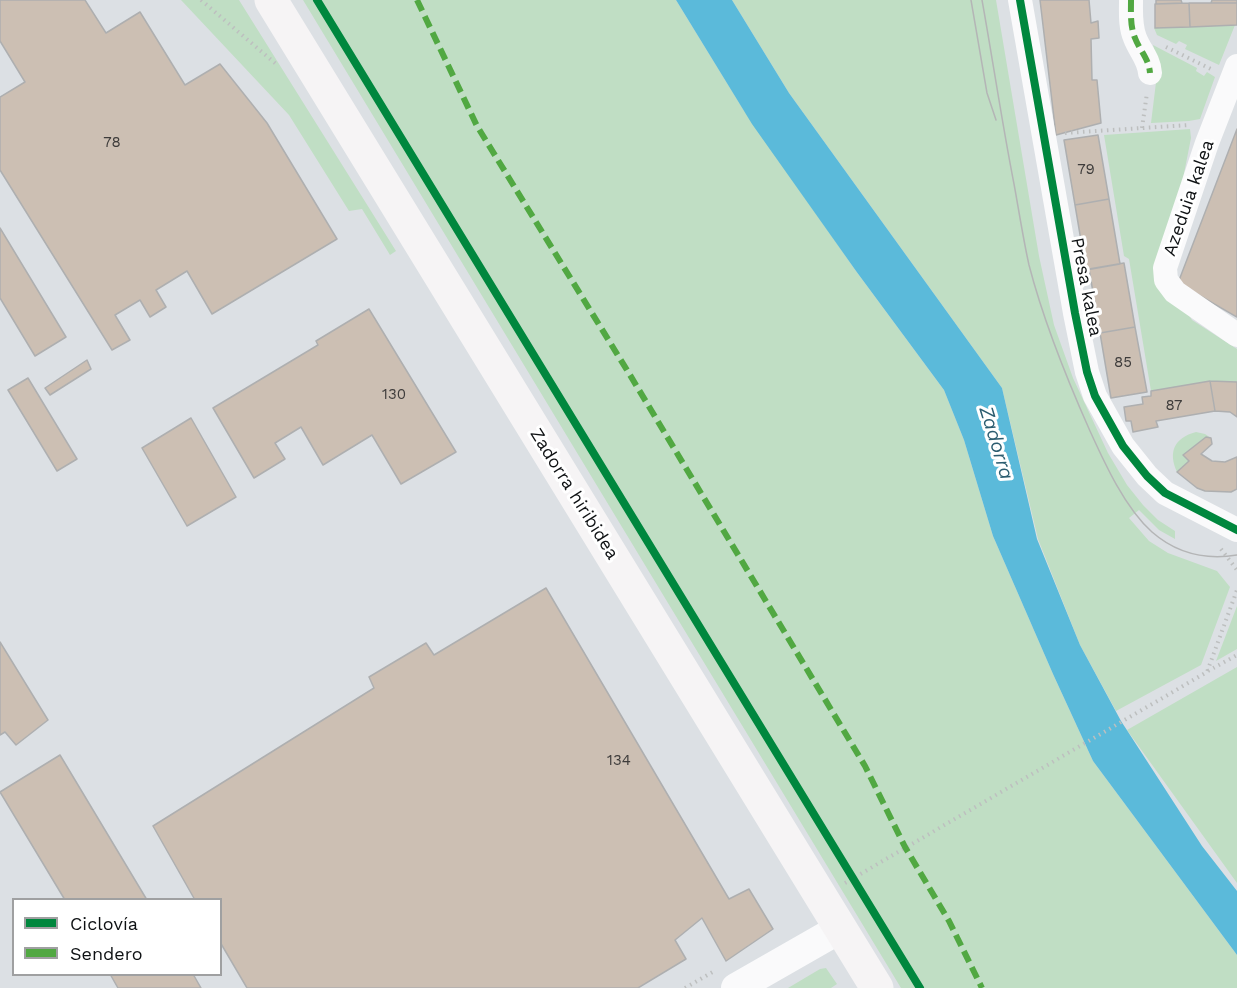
<!DOCTYPE html>
<meta charset="utf-8">
<style>
body{margin:0}
#map{position:relative;width:1237px;height:988px;overflow:hidden;background:#dce0e4;font-family:"Work Sans",sans-serif}
canvas{display:block}
.legend{position:absolute;left:12px;top:898px;width:210px;height:78px;box-sizing:border-box;background:#fff;border:2px solid #9fa0a1;margin:0;padding:8px 10px;list-style:none;font-size:18px;color:#0e1113}
.legend li{display:flex;align-items:center;gap:12px;height:30px}
.legend b{width:30px;border:2px solid #9fa0a1}
</style>
<div id="map">
<canvas width="1237" height="988"></canvas>
<ul class="legend">
<li><b style="height:8px;background:#00873e"></b>Ciclovía</li>
<li><b style="height:8px;background:#51a842"></b>Sendero</li>
</ul>
</div>
<script>
const context = document.querySelector('canvas').getContext('2d');
context.lineJoin = 'round';
function fill(path, color) {
  context.fillStyle = color;
  context.fill(path, 'evenodd');
}
function strokePath(path, color, width, dash) {
  context.strokeStyle = color;
  context.lineWidth = width;
  context.lineCap = dash ? 'butt' : 'round';
  context.setLineDash(dash || []);
  context.stroke(path);
}
function label(font, color, halo, rows, align = 'center') {
  context.font = font + ' "Work Sans",sans-serif';
  context.lineWidth = 6;
  context.setLineDash([]);
  context.textBaseline = 'middle';
  context.strokeStyle = halo;
  context.fillStyle = color;
  for (const [text, x, y, turn = 0] of rows) {
    context.save();
    context.translate(x, y);
    context.rotate((+turn || 0) * Math.PI / 180);
    context.textAlign = isNaN(turn) ? turn : align;
    if (halo) context.strokeText(text, 0, 0);
    context.fillText(text, 0, 0);
    context.restore();
  }
}
const green = new Path2D(`
 M 181,0 L 239,0 L 396,251 L 390,255 L 362,209 L 349,211 L 289,115 Z
 M 303,0 L 676,0 L 743,109 L 856,271 L 944,390 L 964,440 L 993,536 L 1053,674 L 1093,761 L 1237,955 L 1237,988 L 901,988 Z
 M 732,0 L 996,0 L 1039,256 L 1054,325 L 1073,378 L 1108,453 L 1127,485 L 1143,505 L 1158,520 L 1175,531 L 1175,539 L 1159,530 L 1139,510 L 1129,518 L 1149,541 L 1168,553 L 1217,571 L 1230,587 L 1201,665 L 1116,711 L 1080,645 L 1038,539 L 1002,388 L 789,93 Z
 M 1235,25 L 1219,65 L 1185,49 L 1187,45 L 1179,41 L 1176,44 L 1157,35 L 1154,28 Z
 M 1153,45 L 1197,68 L 1196,71 L 1204,76 L 1207,72 L 1215,77 L 1200,119 L 1189,121 L 1151,123 L 1158,66 Z
 M 1190,129 L 1191,138 L 1179,199 L 1157,266 L 1192,320 L 1237,349 L 1237,382 L 1210,381 L 1151,391 L 1129,259 L 1124,256 L 1104,135 Z
 M 1196,432 L 1205,434 L 1211,438 L 1206,437 L 1183,455 L 1189,461 L 1177,472 C 1168,452 1174,438 1196,432 Z
 M 1237,606 L 1237,649 L 1216,661 Z
 M 1237,667 L 1237,883 L 1127,730 Z
 M 826,968 L 837,984 L 831,988 L 788,988 L 820,969 Z`);
const water = new Path2D(`
 M 676,0 L 732,0 L 789,93 L 1002,388 L 1037,539 L 1080,645 L 1121,721 L 1202,846 L 1237,891 L 1237,955 L 1093,761 L 1053,674 L 993,536 L 964,440 L 944,390 L 856,271 L 752,124 Z`);
const building = new Path2D(`
 M 0,0 L 85,0 L 106,33 L 140,12 L 185,85 L 220,64 L 267,123 L 337,239 L 212,314 L 187,271 L 156,290 L 166,307 L 150,317 L 140,300 L 115,315 L 130,340 L 112,350 L 0,170 L 0,97 L 25,82 L 0,41 Z
 M 1040,0 L 1089,0 L 1091,23 L 1098,21 L 1099,38 L 1091,39 L 1092,80 L 1097,80 L 1101,123 L 1056,135 Z
 M 1156,0 L 1181,0 L 1182,3 L 1156,4 Z
 M 1212,0 L 1237,0 L 1237,3 L 1211,3 Z
 M 1189,3 L 1237,3 L 1237,25 L 1190,27 Z
 M 1189,3 L 1190,27 L 1155,28 L 1155,4 Z
 M 1237,129 L 1237,317 L 1178,283 Z
 M 1098,135 L 1109,199 L 1075,205 L 1064,140 Z
 M 1109,199 L 1120,264 L 1086,270 L 1075,205 Z
 M 0,228 L 66,337 L 35,356 L 0,298 Z
 M 1124,263 L 1135,327 L 1100,333 L 1089,269 Z
 M 369,309 L 456,452 L 401,484 L 372,435 L 323,465 L 301,427 L 275,443 L 285,459 L 254,478 L 213,408 L 318,345 L 316,341 Z
 M 1135,327 L 1147,392 L 1111,398 L 1100,333 Z
 M 87,360 L 91,369 L 50,395 L 45,388 Z
 M 28,378 L 77,459 L 57,471 L 8,390 Z
 M 1210,381 L 1237,382 L 1237,417 L 1230,412 L 1215,411 Z
 M 1210,381 L 1215,411 L 1156,421 L 1158,427 L 1133,432 L 1131,421 L 1126,421 L 1124,407 L 1143,404 L 1142,397 L 1151,396 L 1151,391 Z
 M 191,418 L 236,497 L 187,526 L 142,448 Z
 M 1206,437 L 1211,438 L 1212,444 L 1201,454 L 1212,461 L 1225,462 L 1237,457 L 1237,489 L 1231,492 L 1205,491 L 1197,488 L 1177,472 L 1189,461 L 1183,455 Z
 M 546,588 L 729,899 L 749,889 L 773,929 L 726,961 L 702,918 L 675,940 L 686,959 L 638,988 L 247,988 L 220,942 L 220,900 L 195,900 L 153,826 L 374,688 L 369,677 L 426,643 L 434,655 Z
 M 0,642 L 48,720 L 16,745 L 5,732 L 0,735 Z
 M 60,755 L 147,900 L 65,900 L 0,792 Z
 M 110,974 L 193,974 L 201,988 L 118,988 Z`);
const path = new Path2D(`
 M 201,0 L 276,64
 M 1166,47 L 1213,70
 M 1142,128 L 1147,93
 M 1065,133 L 1189,125
 M 1221,549 L 1237,570
 M 1208,671 L 1237,655
 M 845,883 L 1207,672 L 1237,590
 M 685,988 L 716,970`);
const minor = new Path2D(`
 M 1020,0 L 1075,313 L 1087,372 L 1095,396 L 1123,446 L 1147,476 L 1165,493 L 1237,530
 M 1131,0 C 1131,13 1130,26 1135,38 C 1140,51 1149,59 1150,73
 M 1237,66 L 1207,143 L 1165,268 L 1166,280 L 1175,292 L 1237,335`);
const tertiary = new Path2D(`
 M 736,988 L 841,928`);
const secondary = new Path2D(`
 M 271,0 L 877,988`);
const tram = new Path2D(`
 M 971,0 L 987,93 L 996,120
 M 982,0 C 993,61 1002,123 1014,184 C 1019,211 1023,238 1029,265 C 1044,323 1066,377 1090,431 C 1105,464 1125,508 1152,532 C 1176,553 1206,560 1237,555`);
const quiet = new Path2D(`
 M 417,0 L 477,126 L 630,375 L 865,766 L 905,847 L 949,921 L 982,988
 M 1131,0 C 1131,13 1130,26 1135,38 C 1140,51 1149,59 1150,73`);
const cycleway = new Path2D(`
 M 317,0 L 920,988
 M 1020,0 L 1075,313 L 1087,372 L 1095,396 L 1123,446 L 1147,476 L 1165,493 L 1237,530`);
const numberNames = [
 ["78",112,143],
 ["79",1086,170],
 ["85",1123,363],
 ["130",394,395],
 ["87",1174,406],
 ["134",619,761]
];
const streetNames = [
 ["Azeduia kalea",1189,198,-71],
 ["Presa kalea",1086,287,79],
 ["Zadorra hiribidea",574,494,58]
];
const waterNames = [
 ["Zadorra",996,443,73]
];
fill(green, '#c0dec4');
fill(water, '#5bbada');
fill(building, '#ccbfb3');
strokePath(building, '#aeafb0', 1.5);
strokePath(path, '#bdbfbf', 4, [1.5, 4.5]);
strokePath(minor, '#fafafb', 24);
strokePath(tertiary, '#fafafb', 30);
strokePath(secondary, '#f6f4f5', 33);
strokePath(tram, '#b4b5b6', 1.5);
strokePath(quiet, '#51a842', 6, [12, 6]);
strokePath(cycleway, '#00873e', 8);
label('15px', '#3e3c3b', null, numberNames);
label('18px', '#0e1113', '#fff', streetNames);
label('italic 20px', '#2c5d70', '#fff', waterNames);
</script>
